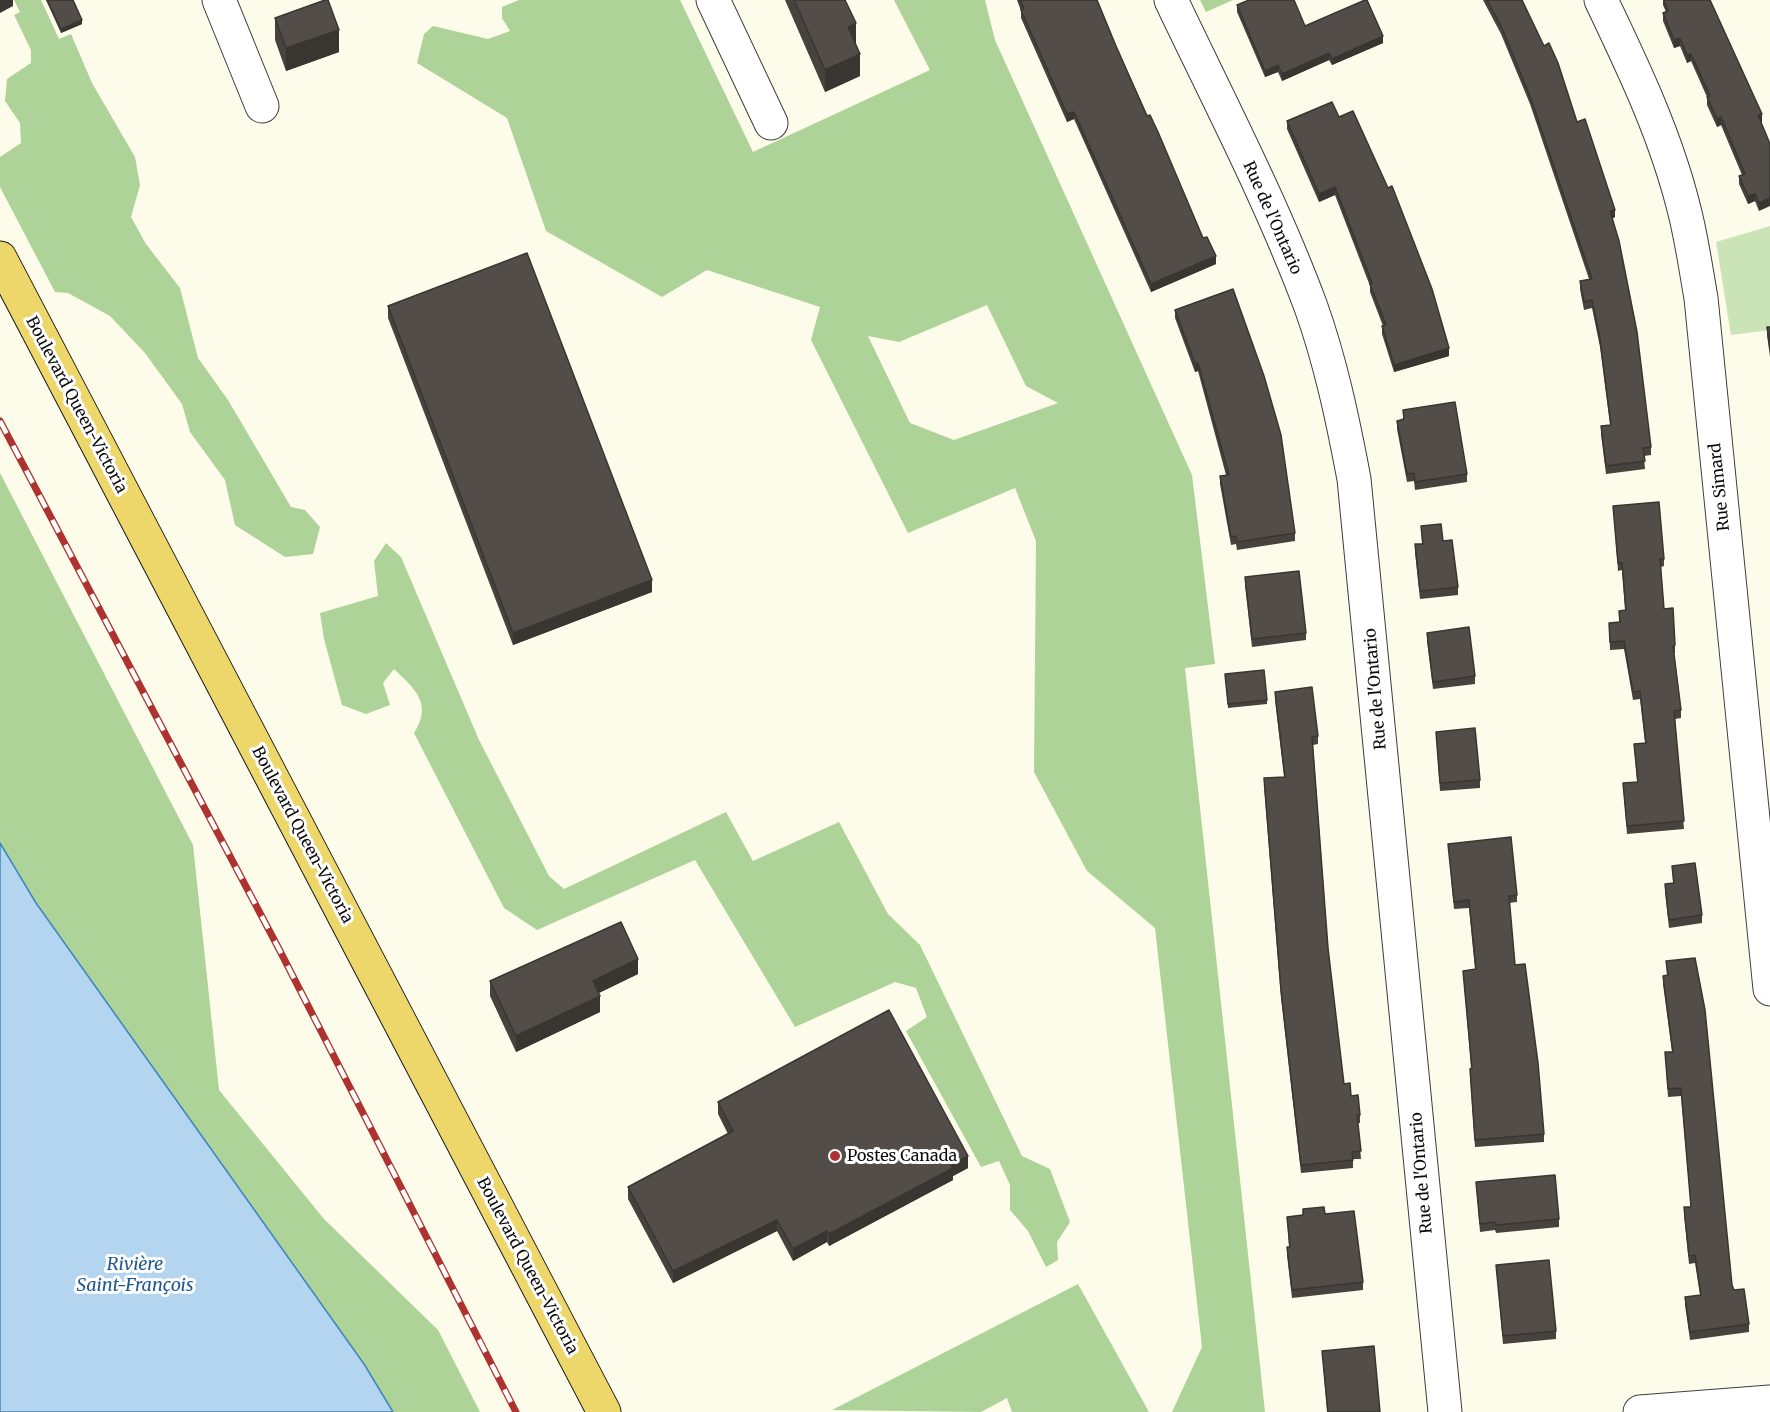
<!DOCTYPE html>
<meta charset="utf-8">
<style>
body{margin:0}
canvas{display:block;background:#fdfbea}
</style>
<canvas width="1770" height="1412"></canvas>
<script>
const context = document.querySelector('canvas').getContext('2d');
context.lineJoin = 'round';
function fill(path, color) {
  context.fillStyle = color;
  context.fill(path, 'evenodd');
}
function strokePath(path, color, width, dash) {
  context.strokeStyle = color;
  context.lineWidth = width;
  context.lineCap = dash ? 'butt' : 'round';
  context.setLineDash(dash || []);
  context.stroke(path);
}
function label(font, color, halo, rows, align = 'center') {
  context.font = font + ' Merriweather,serif';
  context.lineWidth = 6;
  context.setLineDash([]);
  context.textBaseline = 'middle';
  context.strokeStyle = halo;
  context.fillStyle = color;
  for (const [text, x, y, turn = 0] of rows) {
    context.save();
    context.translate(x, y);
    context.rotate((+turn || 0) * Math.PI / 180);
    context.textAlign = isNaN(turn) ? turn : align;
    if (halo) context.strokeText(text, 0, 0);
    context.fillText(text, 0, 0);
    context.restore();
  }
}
const green = new Path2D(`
 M 1770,226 L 1770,330 L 1731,335 L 1716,242 Z`);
const forest = new Path2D(`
 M 14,0 L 41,0 L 59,39 L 71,34 L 92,83 L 135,157 L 140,185 L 131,217 L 146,244 L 180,288 L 198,358 L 228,400 L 291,507 L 305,510 L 320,527 L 313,554 L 285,557 L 235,525 L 225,480 L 190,432 L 182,404 L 145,353 L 110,316 L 68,293 L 55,292 L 0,187 L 0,157 L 21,143 L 20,123 L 5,101 L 7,79 L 31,63 L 31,50 L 14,15 L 20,12 Z
 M 519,0 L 680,0 L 753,152 L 930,70 L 894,0 L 985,0 L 995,40 L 1192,475 L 1215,664 L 1185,668 L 1265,1412 L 1172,1412 L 1202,1347 L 1155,928 L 1087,871 L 1034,772 L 1036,541 L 1015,488 L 908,533 L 811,340 L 820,307 L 707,270 L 662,297 L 546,231 L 507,118 L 417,63 L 424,34 L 433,26 L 488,39 L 510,31 L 502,18 L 502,7 ZM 987,305 L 1026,386 L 1058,403 L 954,440 L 910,423 L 868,336 L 899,342 Z
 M 1200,0 L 1233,0 L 1206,12 Z
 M 0,473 L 193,845 L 219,1090 L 324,1219 L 438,1330 L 480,1412 L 393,1412 L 364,1364 L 36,903 L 0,843 Z
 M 386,543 L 401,557 L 479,740 L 549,876 L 564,889 L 726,812 L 753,861 L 839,822 L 888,914 L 920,945 L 1022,1156 L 1050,1169 L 1070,1222 L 1057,1242 L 1058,1260 L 1046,1267 L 1028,1231 L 1010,1210 L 1010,1185 L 999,1161 L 981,1167 L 906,1031 L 927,1017 L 916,988 L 895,982 L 795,1027 L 695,860 L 537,930 L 504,908 L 414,733 C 433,704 415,689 394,669 L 383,683 L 390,705 L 366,714 L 342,705 L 324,639 L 320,613 L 378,596 L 374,561 Z
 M 1078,1284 L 1149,1412 L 1012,1412 L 1007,1398 L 981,1412 L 832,1410 Z`);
const water = new Path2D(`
 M 0,843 L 36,903 L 364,1364 L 393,1412 L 0,1412 Z`);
const minor = new Path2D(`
 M 219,0 L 262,106
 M 713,0 L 771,123
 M 1171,0 C 1219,101 1272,202 1311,307 C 1331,363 1343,421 1354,479 L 1445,1412
 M 1601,0 C 1634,69 1667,138 1685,213 C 1692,241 1696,270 1701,298 L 1770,989
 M 1640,1412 L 1770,1402`);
const major = new Path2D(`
 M 0,258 L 604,1412`);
const rail = new Path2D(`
 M 0,421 L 279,949 L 516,1412`);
const wall = new Path2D(`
 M 46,0 L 73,0 L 82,24 L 61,33 Z
 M 785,0 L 845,0 L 860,76 L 825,92 Z
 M 1017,0 L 1097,0 L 1116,46 L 1203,238 L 1216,264 L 1151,292 L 1074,119 L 1067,122 L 1021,18 L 1021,11 Z
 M 1483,0 L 1522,0 L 1577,122 L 1615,217 L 1612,219 L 1651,447 L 1651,455 L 1644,456 L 1645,469 L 1606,474 L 1601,434 L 1601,426 L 1610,425 L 1600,347 L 1592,308 L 1584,310 L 1580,289 L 1580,281 L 1589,279 L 1530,104 L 1501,34 Z
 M 1663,0 L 1710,0 L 1762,122 L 1761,122 L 1759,211 L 1755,201 L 1748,204 L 1739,184 L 1739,176 L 1742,175 L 1721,125 L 1717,127 L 1707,105 L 1707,97 L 1691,61 L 1687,63 L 1680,46 L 1674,48 L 1663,21 L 1663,13 L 1666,12 L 1663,5 Z
 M 1237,5 L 1305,26 L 1383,43 L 1332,65 L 1329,60 L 1282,81 L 1278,72 L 1265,77 L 1237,12 Z
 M 275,18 L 339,52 L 286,71 L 275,40 Z
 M 1332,102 L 1449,356 L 1394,372 L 1382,334 L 1382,326 L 1383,326 L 1370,292 L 1370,286 L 1335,195 L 1319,202 L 1287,129 L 1287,121 Z
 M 388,306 L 652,592 L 513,645 L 388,318 Z
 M 1175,310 L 1295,533 L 1295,541 L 1237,550 L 1236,544 L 1231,545 L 1220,484 L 1220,476 L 1226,475 L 1198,371 L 1195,372 L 1175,318 Z
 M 1767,327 L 1770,327 L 1770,357 L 1767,335 Z
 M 1403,410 L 1467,474 L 1467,482 L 1415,490 L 1414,481 L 1407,482 L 1397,429 L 1397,421 L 1403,419 Z
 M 1613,506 L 1664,559 L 1664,566 L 1661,567 L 1664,609 L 1675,645 L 1675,653 L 1674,653 L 1681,710 L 1681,718 L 1675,719 L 1684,829 L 1627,834 L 1623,783 L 1637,782 L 1634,744 L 1645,743 L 1640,699 L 1633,700 L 1624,649 L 1610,650 L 1609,623 L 1619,622 L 1619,611 L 1625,610 L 1622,570 L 1618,571 Z
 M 1421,526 L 1443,541 L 1458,587 L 1458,595 L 1420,599 L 1415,552 L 1415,544 L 1422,544 Z
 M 1245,577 L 1306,633 L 1306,640 L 1252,647 L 1245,585 Z
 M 1427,633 L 1475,676 L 1475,684 L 1433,689 L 1427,641 Z
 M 1225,674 L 1267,700 L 1267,704 L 1228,708 Z
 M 1275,692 L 1318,736 L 1318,744 L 1313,745 L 1328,948 L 1344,1084 L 1351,1096 L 1360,1115 L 1360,1123 L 1358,1123 L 1361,1159 L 1353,1159 L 1353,1168 L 1301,1173 L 1281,998 L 1264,786 L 1264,778 L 1284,777 L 1275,700 Z
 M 1436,732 L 1480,780 L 1480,788 L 1440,791 Z
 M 1448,844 L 1517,895 L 1517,902 L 1509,903 L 1515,965 L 1544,1134 L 1544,1142 L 1475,1147 L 1470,1076 L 1470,1069 L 1471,1068 L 1463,971 L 1475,969 L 1469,908 L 1454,909 Z
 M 1672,866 L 1702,915 L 1702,923 L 1669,928 L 1665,892 L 1665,884 L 1673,883 Z
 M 1666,961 L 1732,1285 L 1749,1324 L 1749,1332 L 1690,1340 L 1685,1305 L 1685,1297 L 1700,1295 L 1695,1263 L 1689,1264 L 1684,1215 L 1684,1207 L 1691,1207 L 1681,1096 L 1668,1097 L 1665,1052 L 1672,1052 L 1663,984 L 1663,976 L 1667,976 Z
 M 638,974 L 598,993 L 600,1012 L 516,1052 L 490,996 L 490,981 Z
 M 718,1102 L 968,1168 L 953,1176 L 953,1180 L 829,1246 L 827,1242 L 793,1261 L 777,1231 L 673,1283 L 628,1199 L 628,1187 L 728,1134 L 718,1114 Z
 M 1476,1182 L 1559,1219 L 1559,1227 L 1496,1233 L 1495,1230 L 1480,1232 Z
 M 1303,1209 L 1325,1214 L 1363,1282 L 1363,1290 L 1292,1298 L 1287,1255 L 1287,1247 L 1289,1247 L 1287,1217 L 1303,1215 Z
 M 1496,1265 L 1556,1331 L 1556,1339 L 1503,1344 Z
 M 1322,1351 L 1380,1412 L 1327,1412 Z`);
const shadedWall = new Path2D(`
 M 0,0 L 13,0 L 13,6 L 0,13 Z
 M 82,20 L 82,24 L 61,33 L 61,29 Z
 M 856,23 L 856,45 L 848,27 Z
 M 339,30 L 339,52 L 286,71 L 286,48 Z
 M 1383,36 L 1383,43 L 1332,65 L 1332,59 Z
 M 1680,38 L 1680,46 L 1674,48 L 1674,40 Z
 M 1329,53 L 1329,60 L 1282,81 L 1282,74 Z
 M 860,54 L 860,76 L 825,92 L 825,70 Z
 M 1691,54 L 1691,61 L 1687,63 L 1687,55 Z
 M 1278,65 L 1278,72 L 1265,77 L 1265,71 Z
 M 1074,112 L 1074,119 L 1067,122 L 1067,114 Z
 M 1762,114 L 1762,122 L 1758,123 L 1758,115 Z
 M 1721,117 L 1721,125 L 1717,127 L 1717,119 Z
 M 1335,187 L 1335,195 L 1319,202 L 1319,194 Z
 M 1755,194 L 1755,201 L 1748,204 L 1748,196 Z
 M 1770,198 L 1770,206 L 1759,211 L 1759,203 Z
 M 1615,210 L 1615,217 L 1610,219 L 1610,211 Z
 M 1216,256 L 1216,264 L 1151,292 L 1151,284 Z
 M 1449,348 L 1449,356 L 1394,372 L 1394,365 Z
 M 1198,363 L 1198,371 L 1195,372 L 1195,364 Z
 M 652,580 L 652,592 L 513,645 L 513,633 Z
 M 638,959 L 638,974 L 593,996 L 593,981 Z
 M 600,996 L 600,1012 L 516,1052 L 516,1036 Z
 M 968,1156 L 968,1168 L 953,1176 L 953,1180 L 829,1246 L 829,1234 Z
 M 777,1220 L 777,1231 L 673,1283 L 673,1271 Z
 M 827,1231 L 827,1242 L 793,1261 L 793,1249 Z`);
const building = new Path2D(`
 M 47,0 L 73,0 L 82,20 L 61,29 Z
 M 325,0 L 328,0 L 339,30 L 286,48 L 275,18 Z
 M 794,0 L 845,0 L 856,23 L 848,27 L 860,54 L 825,70 Z
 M 1020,0 L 1097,0 L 1116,46 L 1147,116 L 1150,115 L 1158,132 L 1203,238 L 1207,237 L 1216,256 L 1151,284 L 1074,112 L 1067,114 L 1021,10 L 1024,9 Z
 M 1249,0 L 1294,0 L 1305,26 L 1365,0 L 1367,0 L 1383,36 L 1332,59 L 1329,53 L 1282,74 L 1278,65 L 1265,71 L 1237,5 Z
 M 1487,0 L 1522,0 L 1544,46 L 1549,43 L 1558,63 L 1577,122 L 1585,119 L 1615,210 L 1610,211 L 1619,241 L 1637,332 L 1651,447 L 1643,448 L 1645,461 L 1606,466 L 1601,426 L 1611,425 L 1600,339 L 1592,300 L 1584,302 L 1580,281 L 1592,279 L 1530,96 L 1501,26 Z
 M 1664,0 L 1710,0 L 1762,114 L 1758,115 L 1770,144 L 1770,198 L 1759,203 L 1755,194 L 1748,196 L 1739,176 L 1745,174 L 1721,117 L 1717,119 L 1707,97 L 1710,96 L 1691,54 L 1687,55 L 1680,38 L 1674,40 L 1663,13 L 1668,11 Z
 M 1332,102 L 1339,117 L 1353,111 L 1388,188 L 1392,186 L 1432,289 L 1449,348 L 1394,365 L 1382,326 L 1386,325 L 1370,284 L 1372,283 L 1335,187 L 1319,194 L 1287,121 Z
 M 527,253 L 652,580 L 513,633 L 388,306 Z
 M 1233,289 L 1264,376 L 1281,435 L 1295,533 L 1237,542 L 1236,536 L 1231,537 L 1220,476 L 1229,475 L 1198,363 L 1195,364 L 1175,310 Z
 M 1767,327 L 1770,327 L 1770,349 Z
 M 1455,402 L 1467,474 L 1415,482 L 1414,473 L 1407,474 L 1397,421 L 1404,419 L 1403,410 Z
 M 1659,502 L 1664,559 L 1660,559 L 1664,609 L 1673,608 L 1675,645 L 1673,646 L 1681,710 L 1674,711 L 1684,821 L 1627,826 L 1623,783 L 1638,782 L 1634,744 L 1646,743 L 1640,691 L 1633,692 L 1624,641 L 1610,642 L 1609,623 L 1620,622 L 1619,611 L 1626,610 L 1622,563 L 1618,563 L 1613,506 Z
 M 1441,524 L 1443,541 L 1452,540 L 1458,587 L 1420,591 L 1415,544 L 1423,544 L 1421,526 Z
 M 1299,571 L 1306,633 L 1252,639 L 1245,577 Z
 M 1469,627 L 1475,676 L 1433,682 L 1427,633 Z
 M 1264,670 L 1267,700 L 1228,704 L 1225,674 Z
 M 1312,687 L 1318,736 L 1312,737 L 1328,948 L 1344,1084 L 1350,1083 L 1351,1096 L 1358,1095 L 1360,1115 L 1357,1115 L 1361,1151 L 1352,1152 L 1353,1160 L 1301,1165 L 1281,990 L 1264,778 L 1285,777 L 1275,692 Z
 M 1475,728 L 1480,780 L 1440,783 L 1436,732 Z
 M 1511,837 L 1517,895 L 1509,896 L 1515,965 L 1525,964 L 1538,1063 L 1544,1134 L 1475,1140 L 1470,1069 L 1472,1068 L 1463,971 L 1476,969 L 1469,900 L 1454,902 L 1448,844 Z
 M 1695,863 L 1702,915 L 1669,920 L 1665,884 L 1674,883 L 1672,866 Z
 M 621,922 L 638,959 L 593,981 L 600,996 L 516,1036 L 490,981 Z
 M 1695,958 L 1705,1010 L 1732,1285 L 1734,1290 L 1744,1289 L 1749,1324 L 1690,1332 L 1685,1297 L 1701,1295 L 1695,1255 L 1689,1256 L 1684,1207 L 1691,1207 L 1681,1088 L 1668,1089 L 1665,1052 L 1673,1052 L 1663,976 L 1668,975 L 1666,961 Z
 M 889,1010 L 968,1156 L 951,1166 L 953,1168 L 829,1234 L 827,1231 L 793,1249 L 777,1220 L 673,1271 L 628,1187 L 733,1131 L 718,1102 Z
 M 1555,1175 L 1559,1219 L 1496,1225 L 1495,1222 L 1480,1224 L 1476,1182 Z
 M 1324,1207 L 1325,1214 L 1354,1211 L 1363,1282 L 1292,1290 L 1287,1247 L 1290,1247 L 1287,1217 L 1303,1215 L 1303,1209 Z
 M 1549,1260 L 1556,1331 L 1503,1336 L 1496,1265 Z
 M 1374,1346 L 1380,1412 L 1328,1412 L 1322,1351 Z`);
const markers = [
 [835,1156,6,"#ae322f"]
];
const streetNames = [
 ["Rue de l'Ontario",1272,218,66],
 ["Boulevard Queen-Victoria",76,405,62],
 ["Rue Simard",1720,487,-96],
 ["Rue de l'Ontario",1376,689,-95],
 ["Boulevard Queen-Victoria",302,835,62],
 ["Rue de l'Ontario",1422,1173,-95],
 ["Boulevard Queen-Victoria",527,1266,62]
];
const poiNames = [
 ["Postes Canada",847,1156]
];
const waterNames = [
 ["Rivière",135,1265],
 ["Saint-François",135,1286]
];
fill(green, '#cbe4b7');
fill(forest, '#aed398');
fill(water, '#b3d5f0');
strokePath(water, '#4085c1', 1.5);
strokePath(minor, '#3e3e3e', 35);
strokePath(major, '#1c1c1c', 35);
strokePath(minor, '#fff', 33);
strokePath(major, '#edd66a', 33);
strokePath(rail, '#ae322f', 7);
strokePath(rail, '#fff', 4.5, [14]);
fill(wall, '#47423e');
fill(shadedWall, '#393632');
fill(building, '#524d48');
strokePath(building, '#393632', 1.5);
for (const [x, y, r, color] of markers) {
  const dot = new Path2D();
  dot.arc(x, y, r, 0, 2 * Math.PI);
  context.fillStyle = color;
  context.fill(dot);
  strokePath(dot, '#fff', 2);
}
label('16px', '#0b0b0b', '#fff', streetNames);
label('16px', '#0b0b0b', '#fff', poiNames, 'left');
label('italic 18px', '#1f5791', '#fff', waterNames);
</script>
